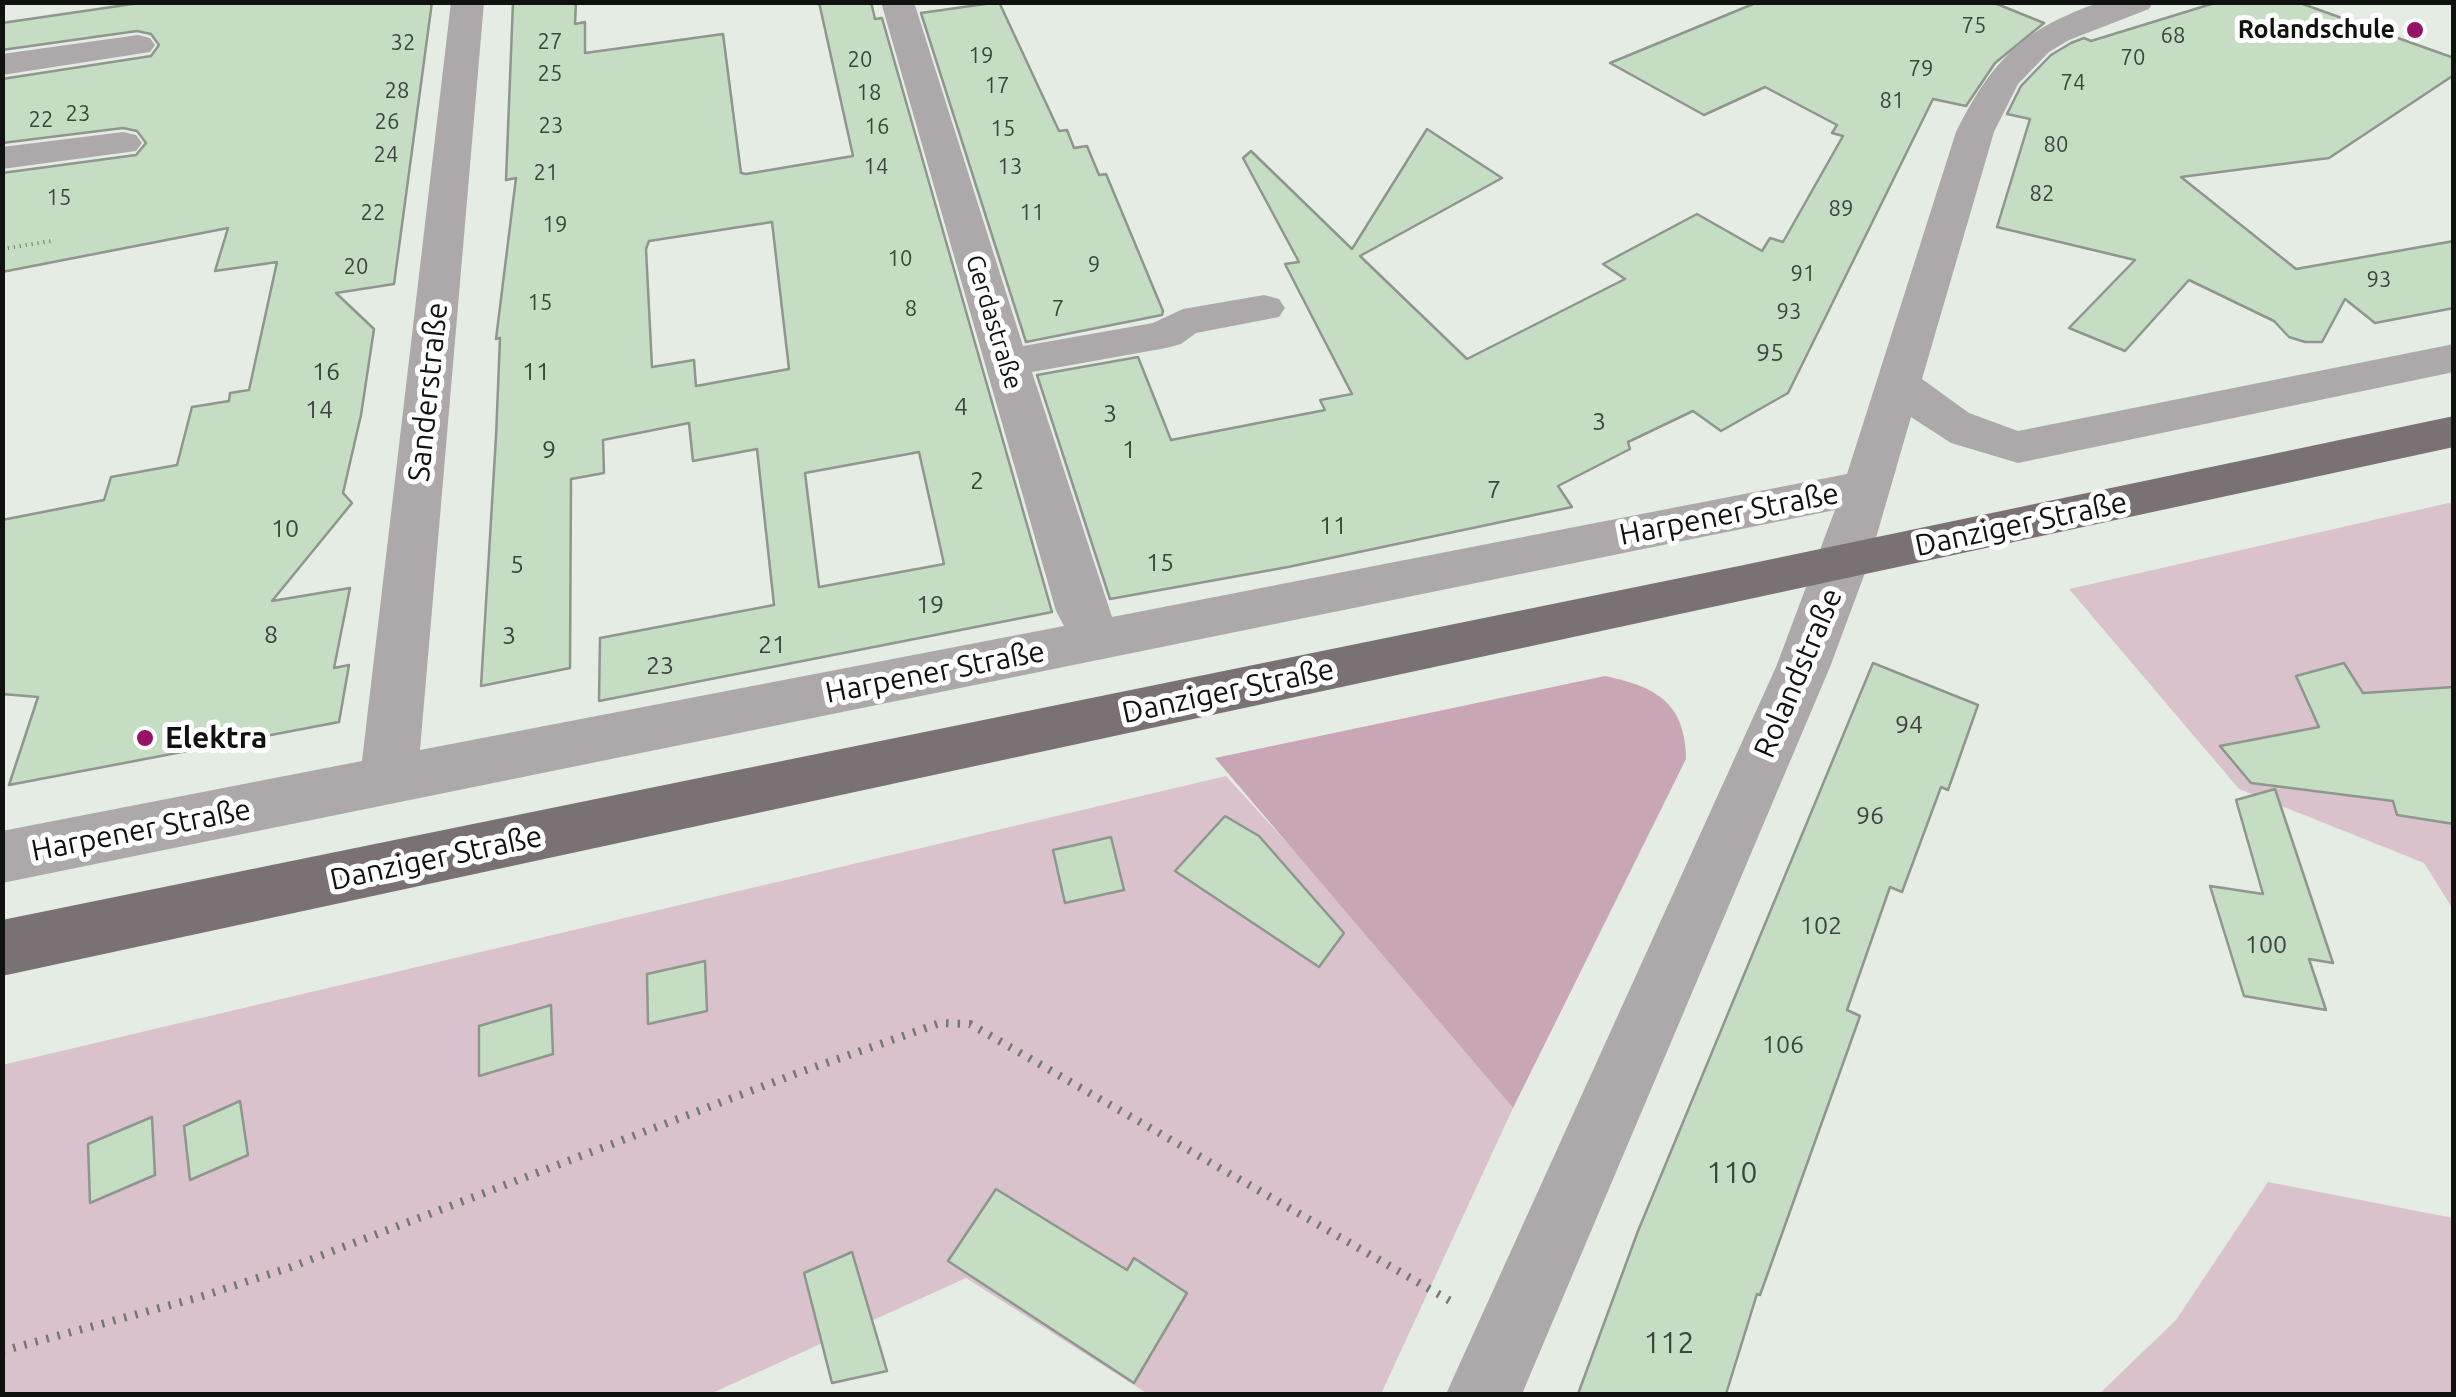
<!DOCTYPE html>
<meta charset="utf-8">
<style>
body{margin:0}
#map{position:relative;width:2456px;height:1397px;overflow:hidden;background:#e4ece4;font-family:Ubuntu,sans-serif}
canvas{display:block}
.frame{position:absolute;inset:0;border:5px solid #0f120f;pointer-events:none}
</style>
<div id="map">
<canvas width="2456" height="1397"></canvas>
<div class="frame"></div>
</div>
<script>
const context = document.querySelector('canvas').getContext('2d');
context.lineJoin = 'round';
function fill(path, color) {
  context.fillStyle = color;
  context.fill(path, 'evenodd');
}
function strokePath(path, color, width, dash) {
  context.strokeStyle = color;
  context.lineWidth = width;
  context.lineCap = dash ? 'butt' : 'round';
  context.setLineDash(dash || []);
  context.stroke(path);
}
function label(font, color, halo, rows, align = 'center') {
  context.font = font + ' Ubuntu,sans-serif';
  context.lineWidth = 10;
  context.setLineDash([]);
  context.textBaseline = 'middle';
  context.strokeStyle = halo;
  context.fillStyle = color;
  for (const [text, x, y, turn = 0] of rows) {
    context.save();
    context.translate(x, y);
    context.rotate((+turn || 0) * Math.PI / 180);
    context.textAlign = isNaN(turn) ? turn : align;
    if (halo) context.strokeText(text, 0, 0);
    context.fillText(text, 0, 0);
    context.restore();
  }
}
const green = new Path2D(`
 M 2453,502 L 2453,909 L 2424,863 L 2239,789 L 2069,589 Z
 M 1226,776 L 1334,894 L 1513,1108 L 1381,1394 L 1148,1394 L 966,1278 L 710,1394 L 3,1394 L 2,1065 Z
 M 2268,1182 L 2453,1218 L 2453,1394 L 2099,1394 L 2176,1320 Z`);
const forest = new Path2D(`
 M 1605,676 C 1657,687 1685,703 1686,759 L 1513,1108 L 1215,758 Z`);
const building = new Path2D(`
 M 146,2 L 432,2 L 394,284 L 336,293 L 374,329 L 361,415 L 343,493 L 352,503 L 272,601 L 350,588 L 334,668 L 349,665 L 339,722 L 9,785 L 38,697 L 2,694 L 2,520 L 104,500 L 111,477 L 177,465 L 192,407 L 229,401 L 230,393 L 249,390 L 277,262 L 215,271 L 228,228 L 2,272 L 2,173 L 136,155 L 146,143 L 137,131 L 123,128 L 2,143 L 2,79 L 151,56 L 159,45 L 151,34 L 137,31 L 2,50 L 2,23 Z
 M 513,2 L 576,2 L 575,24 L 585,22 L 585,53 L 723,34 L 741,173 L 746,174 L 853,156 L 819,2 L 871,2 L 875,19 L 882,18 L 1052,612 L 599,701 L 600,638 L 774,605 L 757,449 L 693,461 L 689,423 L 603,440 L 604,473 L 571,479 L 570,668 L 481,686 L 496,437 L 500,338 L 496,339 L 516,178 L 506,180 ZM 772,222 L 789,369 L 696,386 L 694,360 L 652,367 L 646,249 L 649,241 ZM 919,452 L 944,564 L 819,587 L 805,473 Z
 M 999,2 L 1059,131 L 1067,130 L 1074,148 L 1087,146 L 1099,175 L 1106,174 L 1163,311 L 1162,315 L 1026,342 L 921,13 Z
 M 1758,2 L 1992,2 L 2044,23 L 1995,63 L 1966,106 L 1933,99 L 1788,393 L 1721,431 L 1693,411 L 1628,442 L 1630,449 L 1558,486 L 1572,507 L 1288,567 L 1110,599 L 1037,375 L 1138,357 L 1171,440 L 1325,410 L 1320,400 L 1352,394 L 1285,264 L 1299,262 L 1243,158 L 1251,151 L 1352,249 L 1427,129 L 1502,178 L 1360,256 L 1467,359 L 1625,279 L 1603,264 L 1697,214 L 1762,251 L 1770,238 L 1783,242 L 1843,136 L 1832,133 L 1837,125 L 1765,87 L 1704,115 L 1610,63 Z
 M 2218,2 L 2297,2 L 2454,58 L 2454,75 L 2329,158 L 2181,177 L 2296,269 L 2454,241 L 2454,308 L 2375,323 L 2345,299 L 2322,342 L 2305,342 L 2289,337 L 2274,321 L 2189,280 L 2125,351 L 2069,328 L 2135,260 L 1997,227 L 2030,119 L 2007,114 L 2021,86 L 2051,55 L 2071,43 L 2084,38 L 2091,41 Z
 M 1873,663 L 1978,705 L 1948,790 L 1941,787 L 1902,892 L 1890,887 L 1847,1010 L 1860,1016 L 1760,1295 L 1757,1294 L 1726,1394 L 1578,1394 L 1638,1231 Z
 M 2344,663 L 2363,693 L 2454,687 L 2454,824 L 2397,815 L 2393,801 L 2251,783 L 2220,746 L 2319,727 L 2296,676 Z
 M 2275,789 L 2333,963 L 2309,959 L 2326,1010 L 2244,996 L 2210,886 L 2263,894 L 2236,800 Z
 M 1225,816 L 1259,836 L 1344,933 L 1319,967 L 1175,871 Z
 M 1111,837 L 1124,890 L 1065,903 L 1053,850 Z
 M 705,961 L 707,1011 L 648,1024 L 647,974 Z
 M 551,1005 L 553,1054 L 479,1076 L 479,1026 Z
 M 240,1101 L 248,1155 L 190,1180 L 184,1126 Z
 M 152,1117 L 155,1175 L 90,1203 L 88,1144 Z
 M 996,1189 L 1127,1270 L 1134,1258 L 1187,1293 L 1134,1383 L 948,1261 Z
 M 852,1252 L 887,1371 L 832,1383 L 804,1273 Z`);
const pathFar1 = new Path2D(`
 M 2,249 L 51,241`);
const path = new Path2D(`
 M 2,1351 L 200,1297 L 291,1267 L 795,1074 L 940,1023 L 970,1024 L 1454,1303`);
const minor = new Path2D(`
 M 451,2 L 484,2 L 420,750 L 1064,626 L 1056,611 L 881,2 L 914,2 L 1023,346 L 1153,323 L 1183,309 L 1264,295 L 1279,299 L 1285,308 L 1279,317 L 1196,333 L 1181,344 L 1166,348 L 1032,372 L 1112,617 L 1847,474 L 1956,132 C 1981,82 2008,42 2061,18 C 2074,12 2091,4 2106,2 C 2121,1 2137,2 2153,2 L 2149,9 L 2069,40 L 2049,52 L 2018,84 L 1994,132 L 1922,379 L 1969,413 L 2018,431 L 2454,344 L 2454,372 L 2018,463 L 1951,443 L 1911,417 L 1869,562 L 1830,667 L 1522,1394 L 1446,1394 L 1776,667 L 1835,510 L 2,883 L 2,831 L 362,761 Z
 M 138,35 L 150,38 L 155,45 L 150,52 L 2,75 L 2,54 Z
 M 123,132 L 136,135 L 142,143 L 136,151 L 2,169 L 2,147 Z`);
const major = new Path2D(`
 M 2454,416 L 2454,447 L 2,976 L 2,920 L 1739,566 Z`);
const markers = [
 [2415,30,10,"#981267"],
 [145,738,10,"#981267"]
];
const farNumbernames = [
 ["75",1974,26],
 ["68",2173,36],
 ["27",550,42],
 ["32",403,43],
 ["19",981,56],
 ["70",2133,58],
 ["20",860,60],
 ["79",1921,69],
 ["25",550,74],
 ["74",2073,83],
 ["17",997,86],
 ["28",397,91],
 ["18",869,93],
 ["81",1892,101],
 ["23",78,114],
 ["22",41,120],
 ["26",387,122],
 ["23",551,126],
 ["16",877,127],
 ["15",1003,129],
 ["80",2056,145],
 ["24",386,155],
 ["14",876,167],
 ["13",1010,167],
 ["21",546,173],
 ["82",2042,194],
 ["15",59,198],
 ["89",1841,209],
 ["22",373,213],
 ["11",1032,213],
 ["19",555,225],
 ["10",900,259],
 ["9",1094,265],
 ["20",356,267],
 ["91",1803,274],
 ["93",2379,280],
 ["15",540,303],
 ["8",911,309],
 ["7",1058,309],
 ["93",1789,312]
];
const farPoinames = [
 ["Rolandschule",2395,30]
];
const farStreetnames = [
 ["Gerdastraße",994,322,73]
];
const numberNames = [
 ["95",1770,353],
 ["16",326,372],
 ["11",536,372],
 ["4",961,407],
 ["14",319,410],
 ["3",1110,414],
 ["3",1599,422],
 ["9",549,450],
 ["1",1129,450],
 ["2",977,481],
 ["7",1494,490],
 ["11",1333,526],
 ["10",285,529],
 ["15",1160,563],
 ["5",517,565],
 ["19",930,605],
 ["8",271,635],
 ["3",509,636],
 ["21",772,645],
 ["23",660,666],
 ["94",1909,725],
 ["96",1870,816],
 ["102",1821,926],
 ["100",2266,945],
 ["106",1783,1045]
];
const streetNames = [
 ["Sanderstraße",428,392,-84],
 ["Harpener Straße",1729,514,-11],
 ["Danziger Straße",2021,524,-12],
 ["Harpener Straße",935,672,-11],
 ["Rolandstraße",1798,673,-67],
 ["Danziger Straße",1228,691,-12],
 ["Harpener Straße",141,830,-11],
 ["Danziger Straße",436,858,-12]
];
const poiNames = [
 ["Elektra",165,738]
];
const nearNumbernames = [
 ["110",1732,1173],
 ["112",1669,1343]
];
fill(green, '#dac2cd');
fill(forest, '#c8a6b6');
fill(building, '#c4ddc3');
strokePath(building, '#8e968e', 2.5);
strokePath(pathFar1, '#747974', 4, [1, 5]);
strokePath(path, '#747974', 8, [2.5, 9]);
fill(minor, '#ada8aa');
fill(major, '#7a7175');
for (const [x, y, r, color] of markers) {
  const dot = new Path2D();
  dot.arc(x, y, r, 0, 2 * Math.PI);
  context.fillStyle = color;
  context.fill(dot);
  strokePath(dot, '#fff', 4);
}
label('22px', '#3c453c', null, farNumbernames);
label('bold 25px', '#0f120f', '#fff', farPoinames, 'right');
label('25px', '#0f120f', '#fff', farStreetnames);
label('25px', '#3c453c', null, numberNames);
label('30px', '#0f120f', '#fff', streetNames);
label('bold 30px', '#0f120f', '#fff', poiNames, 'left');
label('30px', '#3c453c', null, nearNumbernames);
</script>
